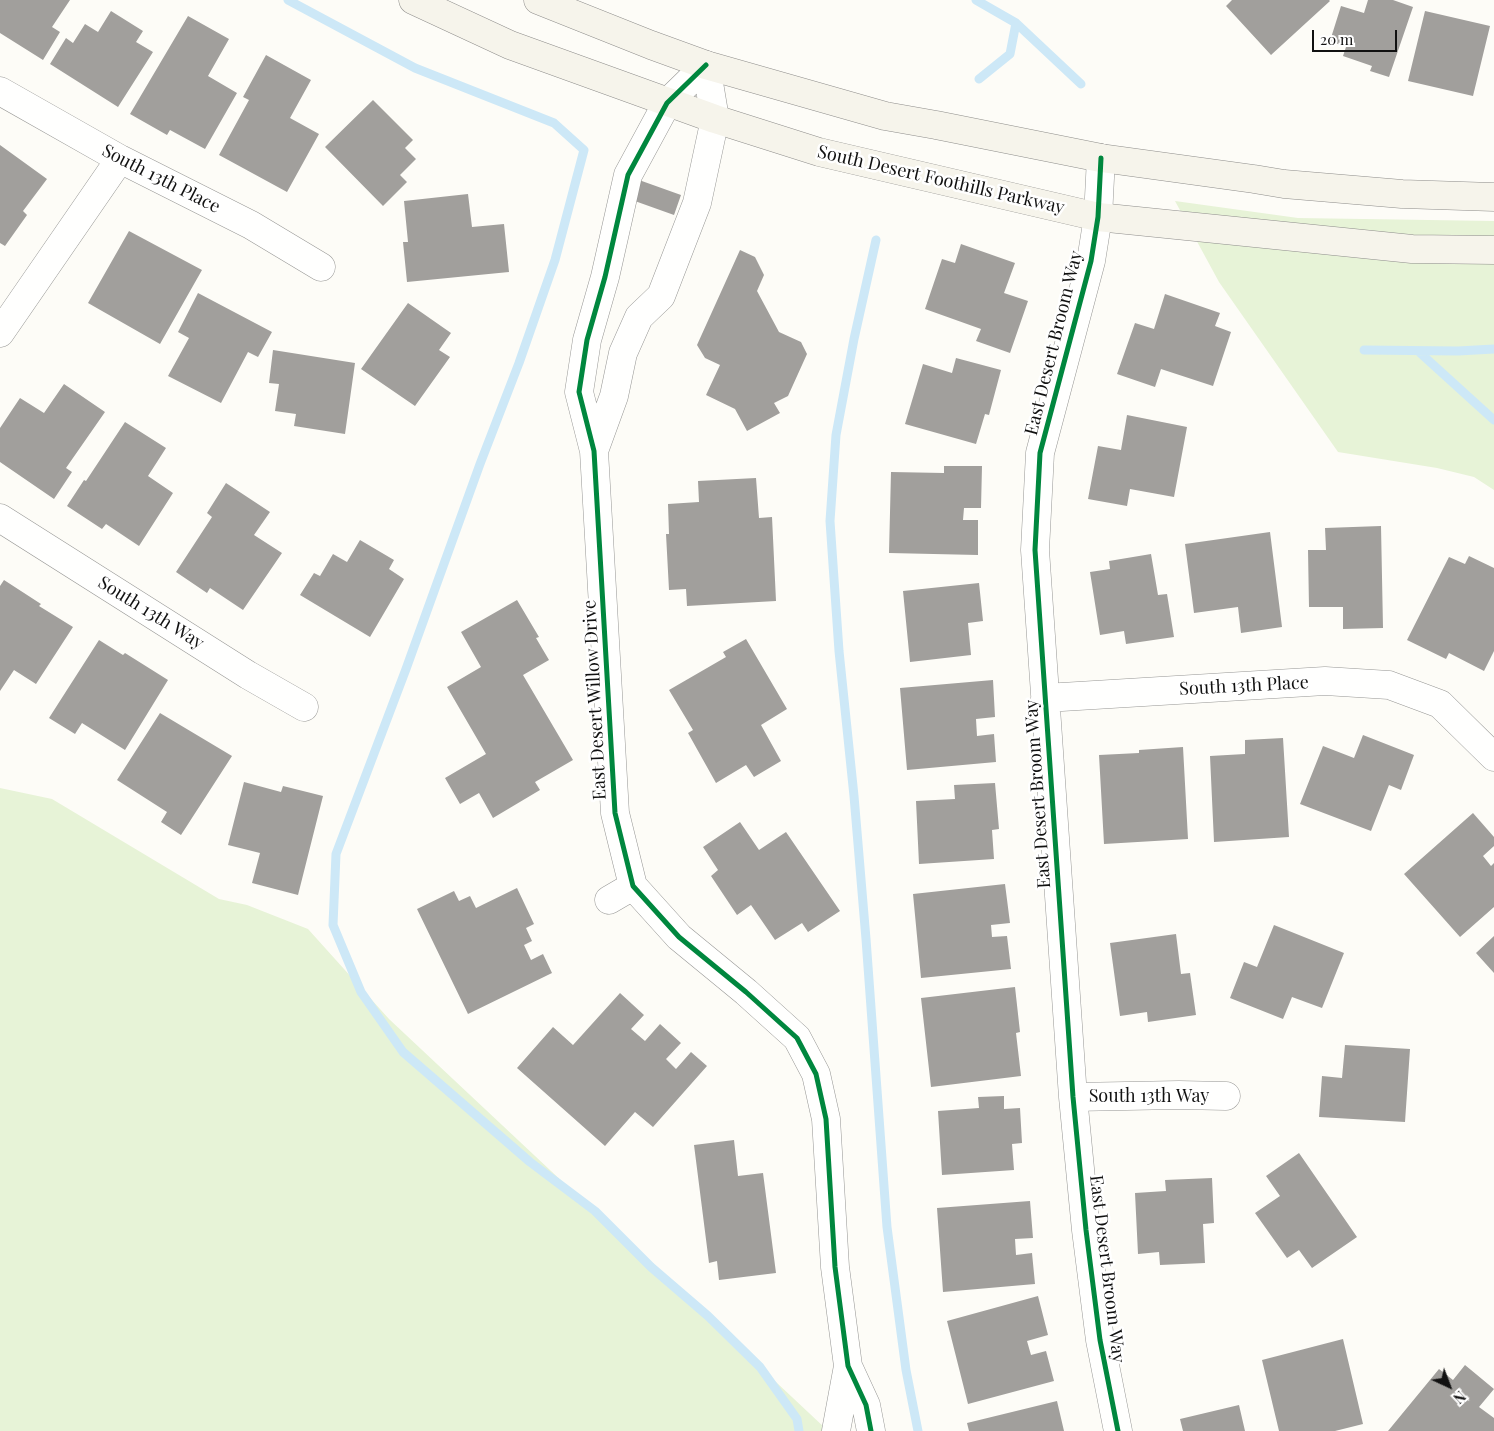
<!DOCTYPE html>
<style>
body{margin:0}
#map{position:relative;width:1494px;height:1431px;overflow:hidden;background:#fdfcf7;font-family:"Playfair Display",serif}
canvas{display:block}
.north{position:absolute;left:1424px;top:1361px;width:50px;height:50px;-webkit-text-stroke:4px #fff;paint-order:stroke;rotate:137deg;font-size:14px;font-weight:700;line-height:20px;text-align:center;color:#111}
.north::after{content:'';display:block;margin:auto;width:18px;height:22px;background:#111;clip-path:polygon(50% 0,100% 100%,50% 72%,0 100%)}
.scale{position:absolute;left:1312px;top:30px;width:85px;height:22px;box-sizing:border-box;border:2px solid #111;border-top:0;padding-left:6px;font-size:15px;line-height:18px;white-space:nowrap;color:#111;-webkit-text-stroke:4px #fff;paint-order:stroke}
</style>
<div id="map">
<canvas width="1494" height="1431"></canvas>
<div class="north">N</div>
<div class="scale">20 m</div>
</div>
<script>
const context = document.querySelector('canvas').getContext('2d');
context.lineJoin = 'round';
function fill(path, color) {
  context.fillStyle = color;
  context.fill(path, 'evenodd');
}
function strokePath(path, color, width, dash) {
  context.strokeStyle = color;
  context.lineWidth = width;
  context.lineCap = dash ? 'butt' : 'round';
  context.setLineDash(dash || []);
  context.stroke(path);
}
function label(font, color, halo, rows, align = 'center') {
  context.font = font + ' "Playfair Display",serif';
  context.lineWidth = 5;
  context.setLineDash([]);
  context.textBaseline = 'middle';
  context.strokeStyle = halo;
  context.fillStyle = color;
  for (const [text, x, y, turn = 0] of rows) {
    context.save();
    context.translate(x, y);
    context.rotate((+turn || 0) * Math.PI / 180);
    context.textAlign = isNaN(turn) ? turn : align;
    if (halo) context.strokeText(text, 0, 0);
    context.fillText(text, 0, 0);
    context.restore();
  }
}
const green = new Path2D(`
 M 1175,201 L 1298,218 L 1494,221 L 1494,490 L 1474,477 L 1437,468 L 1338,452 L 1219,282 Z
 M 0,788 L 52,799 L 219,899 L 247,905 L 308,929 L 389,1019 L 825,1428 L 825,1431 L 0,1431 Z`);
const stream = new Path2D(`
 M 288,0 L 415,68 L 554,123 L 584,150 L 555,260 L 519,363 L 480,464 L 406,669 L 336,854 L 333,925 L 361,992 L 403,1052 L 530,1162 L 595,1211 L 651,1267 L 708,1316 L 760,1367 L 797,1419 L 799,1431
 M 976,0 L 1016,23 L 1081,84
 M 979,79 L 1010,54 L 1016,23
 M 876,240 L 854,339 L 836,435 L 830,521 L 839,651 L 854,796 L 866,939 L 887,1227 L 906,1370 L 918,1431
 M 1364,350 L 1458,351 L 1494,349
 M 1418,351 L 1494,420`);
const building = new Path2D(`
 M 0,0 L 70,0 L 52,27 L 60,32 L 43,60 L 0,33 Z
 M 1232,0 L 1329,0 L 1330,1 L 1271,55 L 1226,6 Z
 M 1368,0 L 1393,0 L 1413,7 L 1389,77 L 1370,71 L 1372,66 L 1343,56 L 1346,47 L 1330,41 L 1341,6 L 1364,13 Z
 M 111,11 L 143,31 L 136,42 L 153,52 L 118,107 L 50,64 L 66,38 L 73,43 L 85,24 L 98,32 Z
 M 1425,11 L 1490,26 L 1473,96 L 1408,81 Z
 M 188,16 L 229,39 L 208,76 L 237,93 L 205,149 L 170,130 L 167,135 L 130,114 Z
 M 266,55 L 311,80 L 290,118 L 319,134 L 287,192 L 219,155 L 249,100 L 243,97 Z
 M 373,100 L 413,140 L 405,148 L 416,159 L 400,175 L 407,182 L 383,206 L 325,147 Z
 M 0,145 L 47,179 L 23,211 L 27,215 L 5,246 L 0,243 Z
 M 639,180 L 681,195 L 674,215 L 632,200 Z
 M 468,194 L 472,227 L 504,224 L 509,272 L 407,282 L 403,242 L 408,242 L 404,201 Z
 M 129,231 L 202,270 L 160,344 L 88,303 Z
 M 961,244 L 1015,263 L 1004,293 L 1028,301 L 1010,353 L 976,341 L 981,329 L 925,309 L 942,259 L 955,263 Z
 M 740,250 L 755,257 L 764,275 L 757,291 L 779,332 L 801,342 L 807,354 L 788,396 L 774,403 L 780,413 L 747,431 L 735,409 L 706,395 L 720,365 L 705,358 L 697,345 Z
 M 198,293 L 272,332 L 258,357 L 248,352 L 221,403 L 168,376 L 189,338 L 178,332 Z
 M 1165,294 L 1220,313 L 1215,326 L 1231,332 L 1213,386 L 1161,369 L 1155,387 L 1117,374 L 1135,323 L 1154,329 Z
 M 408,303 L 451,333 L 439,350 L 450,357 L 415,406 L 361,369 Z
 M 273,350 L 355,363 L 345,434 L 294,426 L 296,414 L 275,411 L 279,384 L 269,383 Z
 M 956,358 L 1001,370 L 989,415 L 985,414 L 976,444 L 905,424 L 923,364 L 952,373 Z
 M 64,384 L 105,412 L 66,468 L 72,472 L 54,499 L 0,462 L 0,428 L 20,398 L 44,413 Z
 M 1127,415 L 1187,427 L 1174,497 L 1130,489 L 1127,506 L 1088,499 L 1098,446 L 1121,450 Z
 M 125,422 L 166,448 L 148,476 L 173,493 L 139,546 L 106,524 L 102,529 L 67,506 L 84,480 L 86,481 Z
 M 944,466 L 982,466 L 981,508 L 964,508 L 963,520 L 978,520 L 978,555 L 889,553 L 891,472 L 944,473 Z
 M 756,478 L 759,518 L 772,517 L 776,601 L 687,606 L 686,589 L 669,590 L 666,534 L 669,534 L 668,504 L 699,502 L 698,481 Z
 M 226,483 L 270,512 L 254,535 L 282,553 L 243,610 L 210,588 L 207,593 L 176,572 L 212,517 L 207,513 Z
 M 1381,526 L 1383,628 L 1343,629 L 1343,607 L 1309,607 L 1308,550 L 1326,550 L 1325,528 Z
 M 1270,532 L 1282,627 L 1241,633 L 1238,607 L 1194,613 L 1185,544 Z
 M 360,540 L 394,560 L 389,569 L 404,579 L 370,637 L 300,595 L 314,573 L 320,576 L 333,554 L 347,562 Z
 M 1151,554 L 1158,595 L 1167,594 L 1174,637 L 1126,644 L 1124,631 L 1100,635 L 1090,572 L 1110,569 L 1109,561 Z
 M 1469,556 L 1494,568 L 1494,651 L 1484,671 L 1449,653 L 1446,659 L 1407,640 L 1449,557 L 1465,564 Z
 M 4,580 L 41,604 L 39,606 L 73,627 L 36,684 L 14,670 L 0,691 L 0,586 Z
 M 979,583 L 983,621 L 968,623 L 971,655 L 910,662 L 903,591 Z
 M 517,600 L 539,637 L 536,638 L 549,660 L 523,675 L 573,760 L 535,782 L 540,790 L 493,818 L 479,793 L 460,804 L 445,778 L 486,754 L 447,687 L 481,667 L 461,632 Z
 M 746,639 L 787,709 L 761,725 L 781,761 L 754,777 L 746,765 L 716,783 L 688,733 L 693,730 L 669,690 L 726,657 L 723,652 Z
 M 99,640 L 123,655 L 125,653 L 168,680 L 125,750 L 82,723 L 75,734 L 49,718 Z
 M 993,680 L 995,717 L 976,719 L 977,736 L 994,734 L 996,762 L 907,770 L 900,688 Z
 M 160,713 L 232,756 L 181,835 L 161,822 L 167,812 L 117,780 Z
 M 1363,735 L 1414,755 L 1401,790 L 1389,785 L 1371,831 L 1300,804 L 1323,746 L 1354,758 Z
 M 1283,738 L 1289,837 L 1214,842 L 1210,756 L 1245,754 L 1245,740 Z
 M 1183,747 L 1188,839 L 1104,844 L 1099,755 L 1139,753 L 1139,750 Z
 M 244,782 L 281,792 L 283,786 L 323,796 L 298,895 L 252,883 L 260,853 L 228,845 Z
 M 995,783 L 999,829 L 992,830 L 994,859 L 919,864 L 916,801 L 955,799 L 954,785 Z
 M 1473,813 L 1494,837 L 1494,846 L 1483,856 L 1491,866 L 1494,863 L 1494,907 L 1460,937 L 1404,874 Z
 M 740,822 L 759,850 L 786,832 L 840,911 L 808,932 L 802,923 L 775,940 L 751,905 L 737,915 L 711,876 L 718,870 L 703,847 Z
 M 1005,884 L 1010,923 L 991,925 L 992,937 L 1007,936 L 1011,969 L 921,978 L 913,894 Z
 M 517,888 L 534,924 L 526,928 L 532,941 L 524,945 L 531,960 L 543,954 L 552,973 L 468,1014 L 417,909 L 454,891 L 459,901 L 470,896 L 476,908 Z
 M 1274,925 L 1344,953 L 1322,1008 L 1292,997 L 1283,1019 L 1230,998 L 1244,962 L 1257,967 Z
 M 1176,934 L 1181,974 L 1190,973 L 1196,1015 L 1148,1022 L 1147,1012 L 1120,1016 L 1110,943 Z
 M 1494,936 L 1494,973 L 1476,953 Z
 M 1015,987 L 1020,1032 L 1016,1033 L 1021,1076 L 931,1087 L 921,998 Z
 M 620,993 L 644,1015 L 631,1029 L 645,1041 L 660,1024 L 681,1043 L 666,1059 L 676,1069 L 691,1052 L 707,1066 L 653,1127 L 635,1112 L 605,1146 L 517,1068 L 553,1027 L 573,1045 Z
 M 1345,1045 L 1410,1049 L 1405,1122 L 1319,1117 L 1322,1076 L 1342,1078 Z
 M 1004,1096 L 1004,1109 L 1020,1108 L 1022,1143 L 1012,1144 L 1014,1170 L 942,1175 L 938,1111 L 979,1108 L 978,1097 Z
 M 734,1140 L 738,1176 L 763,1173 L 776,1273 L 719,1280 L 717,1261 L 709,1263 L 694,1145 Z
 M 1299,1153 L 1357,1237 L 1312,1268 L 1299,1250 L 1287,1258 L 1255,1213 L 1280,1196 L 1266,1176 Z
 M 1212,1178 L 1214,1223 L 1203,1224 L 1205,1263 L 1160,1265 L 1159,1252 L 1138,1254 L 1135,1193 L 1166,1191 L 1165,1180 Z
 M 1030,1201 L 1033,1238 L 1015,1239 L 1016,1255 L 1032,1253 L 1035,1284 L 943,1292 L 937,1208 Z
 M 1038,1296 L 1048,1335 L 1027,1341 L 1031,1355 L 1046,1351 L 1054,1381 L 968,1404 L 947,1321 Z
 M 1343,1339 L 1363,1424 L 1335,1431 L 1279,1431 L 1262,1360 Z
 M 1465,1365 L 1494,1389 L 1479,1407 L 1494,1418 L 1494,1431 L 1388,1431 L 1439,1369 L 1453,1380 Z
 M 1057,1401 L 1064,1431 L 969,1431 L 967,1423 Z
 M 1239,1405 L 1245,1431 L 1183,1431 L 1180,1419 Z`);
const street = new Path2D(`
 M 706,65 L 667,103 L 628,175 L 605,277 L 587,340 L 579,392 L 594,451 L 615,813 L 633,886 L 679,937 L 746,992 L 797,1038 L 816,1074 L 826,1119 L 835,1267 L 848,1366 L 866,1405 L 871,1431
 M 0,91 L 120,159 L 251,225 L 321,267
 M 1101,158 L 1098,217 L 1091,261 L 1040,453 L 1035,550 L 1073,1097 L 1086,1230 L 1100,1340 L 1118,1431
 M 0,333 L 120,159
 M 594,451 L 614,396 L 623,353 L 639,317 L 661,296 L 697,203 L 715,119 L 706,65
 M 0,518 L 248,675 L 304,707
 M 1045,698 L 1325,681 L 1389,685 L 1440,704 L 1494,757
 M 609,900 L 633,886
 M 1073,1097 L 1179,1095 L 1226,1096
 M 836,1431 L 848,1366`);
const secondary = new Path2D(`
 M 413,0 L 510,45 L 715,119 L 819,152 L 1098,217 L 1412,249 L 1494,250
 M 538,0 L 651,45 L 706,65 L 885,116 L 936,125 L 1101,158 L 1254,179 L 1284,184 L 1402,194 L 1494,197`);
const cycleway = new Path2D(`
 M 706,65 L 667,103 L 628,175 L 605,277 L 587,340 L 579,392 L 594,451 L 615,813 L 633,886 L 679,937 L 746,992 L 797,1038 L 816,1074 L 826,1119 L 835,1267 L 848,1366 L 866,1405 L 871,1431
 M 1101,158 L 1098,217 L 1091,261 L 1040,453 L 1035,550 L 1073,1097 L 1086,1230 L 1100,1340 L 1118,1431`);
const streetNames = [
 ["South 13th Place",161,179,27],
 ["South Desert Foothills Parkway",941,180,13],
 ["East Desert Broom Way",1054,343,-76],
 ["South 13th Way",151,613,32],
 ["South 13th Place",1244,686,-3],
 ["East Desert Willow Drive",595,700,-93],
 ["East Desert Broom Way",1038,794,-94],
 ["South 13th Way",1149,1096],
 ["East Desert Broom Way",1107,1269,83]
];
fill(green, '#e7f3d7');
strokePath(stream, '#cde8f7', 9);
fill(building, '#a19f9c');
strokePath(street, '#979795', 29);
strokePath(secondary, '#8e8d8b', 29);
strokePath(street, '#fffffe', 28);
strokePath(secondary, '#f6f4eb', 28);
strokePath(cycleway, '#00873e', 5);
label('18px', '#111', '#fff', streetNames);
</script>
